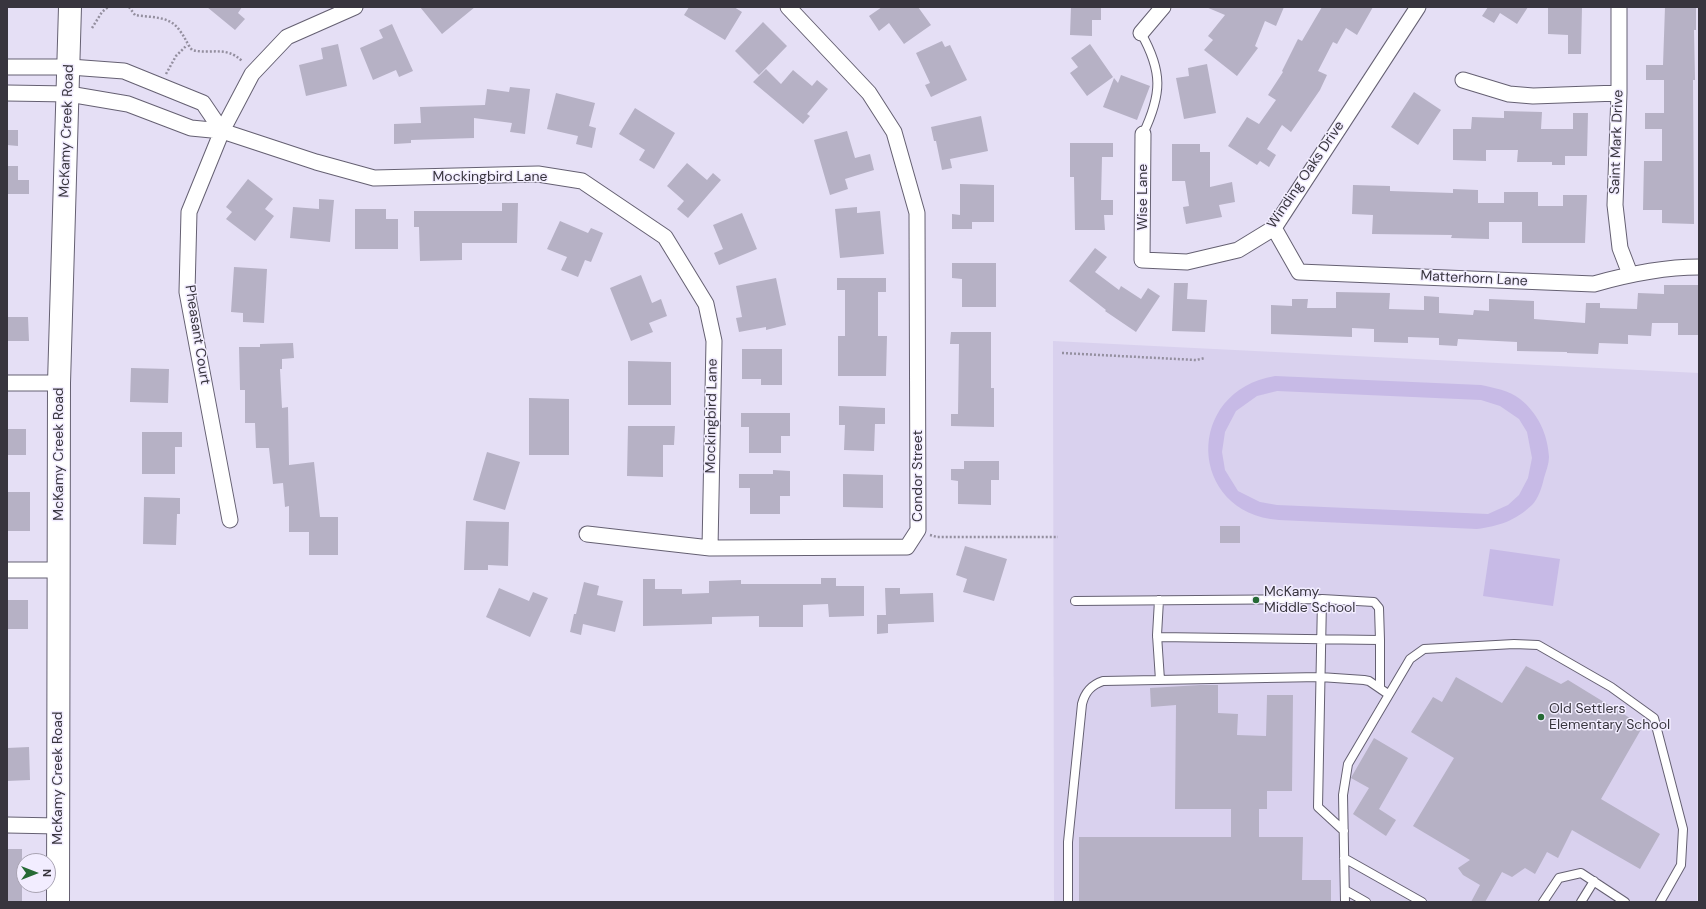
<!DOCTYPE html>
<style>
body{margin:0}
#map{position:relative;width:1706px;height:909px;overflow:hidden;background:#e5dff5;font-family:"DM Sans",sans-serif}
canvas{display:block}
.frame{position:absolute;inset:0;border:8px solid #38353e;pointer-events:none}
.north{position:absolute;left:16px;top:853px;width:40px;height:40px;box-sizing:border-box;background:#f2edff;border:1px solid #a8a3b2;border-radius:50%;rotate:90deg;font-size:11px;font-weight:700;line-height:16px;text-align:center;color:#38353e}
.north::after{content:'';display:block;margin:auto;width:14px;height:18px;background:#266a35;clip-path:polygon(50% 0,100% 100%,50% 72%,0 100%)}
</style>
<div id="map">
<canvas width="1706" height="909"></canvas>
<div class="frame"></div>
<div class="north">N</div>
</div>
<script>
const context = document.querySelector('canvas').getContext('2d');
context.lineJoin = 'round';
function fill(path, color) {
  context.fillStyle = color;
  context.fill(path, 'evenodd');
}
function strokePath(path, color, width, dash) {
  context.strokeStyle = color;
  context.lineWidth = width;
  context.lineCap = dash ? 'butt' : 'round';
  context.setLineDash(dash || []);
  context.stroke(path);
}
function label(font, color, halo, rows, align = 'center') {
  context.font = font + ' "DM Sans",sans-serif';
  context.lineWidth = 3;
  context.setLineDash([]);
  context.textBaseline = 'middle';
  context.strokeStyle = halo;
  context.fillStyle = color;
  for (const [text, x, y, turn = 0] of rows) {
    context.save();
    context.translate(x, y);
    context.rotate((+turn || 0) * Math.PI / 180);
    context.textAlign = isNaN(turn) ? turn : align;
    if (halo) context.strokeText(text, 0, 0);
    context.fillText(text, 0, 0);
    context.restore();
  }
}
const built = new Path2D(`
 M 1053,341 L 1699,373 L 1697,902 L 1054,902 Z`);
const green = new Path2D(`
 M 1275,376 L 1481,385 C 1494,388 1509,390 1520,399 C 1538,413 1548,435 1549,457 C 1549,464 1546,471 1544,478 C 1542,487 1538,499 1532,505 C 1515,521 1499,526 1477,529 L 1279,520 C 1187,513 1184,391 1275,376 ZM 1277,391 L 1481,400 L 1500,406 L 1519,419 L 1527,432 L 1532,458 L 1528,478 L 1519,495 L 1508,505 L 1488,514 L 1277,505 L 1260,502 L 1238,491 L 1225,470 L 1222,452 L 1225,432 L 1236,411 L 1257,396 Z
 M 1490,549 L 1560,559 L 1553,606 L 1483,596 Z`);
const building = new Path2D(`
 M 207,7 L 242,7 L 238,13 L 245,19 L 235,30 Z
 M 420,7 L 475,7 L 442,34 Z
 M 689,7 L 734,7 L 742,12 L 725,40 L 684,15 Z
 M 882,7 L 918,7 L 931,25 L 904,44 L 889,23 L 879,31 L 869,16 Z
 M 1071,7 L 1101,7 L 1101,20 L 1092,20 L 1092,36 L 1070,35 Z
 M 1206,7 L 1284,7 L 1276,26 L 1265,21 L 1255,46 L 1258,48 L 1237,76 L 1204,50 L 1213,40 L 1208,36 L 1225,15 Z
 M 1322,7 L 1373,7 L 1357,35 L 1346,28 L 1337,44 L 1333,42 L 1318,71 L 1327,75 L 1320,90 L 1291,132 L 1282,125 L 1267,149 L 1276,155 L 1269,167 L 1260,161 L 1257,165 L 1228,146 L 1247,117 L 1259,124 L 1276,100 L 1268,95 L 1283,72 L 1282,71 L 1298,39 L 1302,41 Z
 M 1488,7 L 1528,7 L 1517,24 L 1500,13 L 1494,23 L 1482,16 Z
 M 1548,7 L 1582,7 L 1581,54 L 1568,54 L 1568,35 L 1548,34 Z
 M 1665,7 L 1696,7 L 1696,30 L 1694,30 L 1695,80 L 1693,80 L 1694,224 L 1662,223 L 1662,210 L 1643,210 L 1644,161 L 1662,161 L 1662,129 L 1645,129 L 1645,113 L 1664,113 L 1664,80 L 1646,80 L 1646,65 L 1663,65 Z
 M 763,22 L 787,46 L 759,75 L 735,51 Z
 M 392,24 L 413,71 L 399,77 L 396,70 L 373,80 L 360,48 L 383,38 L 379,30 Z
 M 942,41 L 945,47 L 950,45 L 967,80 L 931,97 L 925,85 L 930,83 L 916,53 Z
 M 338,44 L 347,86 L 306,96 L 299,65 L 323,59 L 321,48 Z
 M 1090,44 L 1113,77 L 1087,96 L 1070,73 L 1078,67 L 1071,58 Z
 M 1207,64 L 1216,113 L 1184,119 L 1176,78 L 1189,76 L 1188,68 Z
 M 766,69 L 781,84 L 793,70 L 812,86 L 817,80 L 828,89 L 807,114 L 810,116 L 803,124 L 753,82 Z
 M 1121,75 L 1150,86 L 1137,120 L 1103,107 L 1114,78 L 1118,83 Z
 M 510,87 L 530,89 L 525,134 L 510,132 L 512,123 L 474,118 L 474,138 L 411,140 L 411,143 L 394,144 L 394,124 L 421,123 L 420,107 L 485,105 L 487,89 L 509,92 Z
 M 1414,92 L 1441,110 L 1418,145 L 1391,127 Z
 M 556,93 L 595,103 L 589,126 L 596,128 L 592,148 L 576,144 L 578,136 L 547,129 Z
 M 635,108 L 675,133 L 654,169 L 639,160 L 645,150 L 619,134 Z
 M 1504,111 L 1542,112 L 1541,129 L 1573,129 L 1573,113 L 1588,113 L 1587,156 L 1565,156 L 1565,165 L 1552,165 L 1552,162 L 1517,162 L 1518,150 L 1486,150 L 1486,161 L 1453,160 L 1453,129 L 1471,129 L 1472,117 L 1504,118 Z
 M 981,116 L 988,151 L 950,159 L 952,168 L 942,170 L 936,141 L 934,141 L 931,127 Z
 M 7,130 L 18,130 L 18,146 L 7,145 Z
 M 847,131 L 855,158 L 870,154 L 874,170 L 845,179 L 848,189 L 830,195 L 814,140 Z
 M 1070,143 L 1113,143 L 1113,157 L 1102,157 L 1101,200 L 1113,200 L 1113,215 L 1104,215 L 1105,230 L 1075,230 L 1074,177 L 1070,177 Z
 M 1172,144 L 1200,144 L 1200,152 L 1210,152 L 1210,187 L 1232,182 L 1235,202 L 1219,205 L 1222,217 L 1186,224 L 1183,207 L 1189,206 L 1185,181 L 1172,181 Z
 M 687,163 L 707,180 L 713,173 L 721,180 L 688,218 L 677,209 L 684,201 L 667,186 Z
 M 7,166 L 18,166 L 18,180 L 29,180 L 29,194 L 7,194 Z
 M 248,179 L 273,199 L 265,209 L 274,216 L 255,241 L 226,219 L 232,212 L 226,207 Z
 M 960,184 L 994,185 L 994,222 L 972,222 L 972,229 L 952,229 L 952,214 L 960,215 Z
 M 1353,185 L 1390,186 L 1390,191 L 1453,193 L 1453,189 L 1478,190 L 1478,203 L 1504,203 L 1504,192 L 1538,192 L 1538,206 L 1563,206 L 1563,195 L 1587,195 L 1585,243 L 1522,243 L 1522,222 L 1489,222 L 1489,239 L 1451,238 L 1452,235 L 1372,234 L 1373,215 L 1352,214 Z
 M 319,199 L 334,200 L 330,242 L 290,238 L 293,207 L 319,209 Z
 M 502,203 L 518,203 L 517,243 L 462,243 L 462,260 L 420,261 L 419,227 L 414,227 L 414,211 L 502,211 Z
 M 857,207 L 857,213 L 880,211 L 884,254 L 840,258 L 835,209 Z
 M 355,209 L 386,209 L 386,219 L 398,219 L 398,249 L 355,249 Z
 M 742,213 L 757,249 L 719,265 L 714,253 L 723,249 L 713,225 Z
 M 560,221 L 588,233 L 591,228 L 603,233 L 591,262 L 585,260 L 578,277 L 561,270 L 567,257 L 547,249 Z
 M 1095,248 L 1107,257 L 1095,272 L 1119,290 L 1121,286 L 1141,299 L 1148,288 L 1160,296 L 1136,332 L 1105,311 L 1106,310 L 1069,281 Z
 M 952,263 L 996,263 L 996,307 L 962,307 L 962,279 L 952,278 Z
 M 234,267 L 267,269 L 264,323 L 243,322 L 243,313 L 231,312 Z
 M 641,275 L 652,303 L 661,299 L 667,316 L 649,323 L 653,332 L 631,341 L 610,288 Z
 M 776,278 L 786,325 L 766,330 L 766,327 L 739,332 L 736,318 L 742,317 L 736,286 Z
 M 837,278 L 886,278 L 886,292 L 878,292 L 878,336 L 887,336 L 886,376 L 838,376 L 838,336 L 845,336 L 845,290 L 837,290 Z
 M 1174,283 L 1188,283 L 1187,299 L 1207,300 L 1205,332 L 1172,331 Z
 M 1664,285 L 1699,285 L 1699,335 L 1678,335 L 1678,323 L 1652,323 L 1651,336 L 1628,335 L 1628,344 L 1599,343 L 1598,354 L 1567,353 L 1567,352 L 1517,351 L 1517,342 L 1458,339 L 1457,346 L 1439,345 L 1439,338 L 1408,337 L 1408,343 L 1374,342 L 1374,329 L 1352,328 L 1352,337 L 1271,334 L 1271,305 L 1292,306 L 1292,299 L 1308,299 L 1307,308 L 1336,308 L 1336,292 L 1390,293 L 1389,309 L 1424,310 L 1424,296 L 1439,297 L 1439,313 L 1473,315 L 1474,310 L 1489,311 L 1489,299 L 1534,301 L 1534,319 L 1585,323 L 1586,303 L 1600,303 L 1600,308 L 1637,309 L 1638,293 L 1664,294 Z
 M 7,317 L 28,317 L 29,341 L 7,341 Z
 M 951,332 L 991,332 L 991,388 L 994,388 L 994,427 L 951,426 L 951,414 L 958,414 L 959,344 L 950,344 Z
 M 293,343 L 294,358 L 282,359 L 282,369 L 280,369 L 282,408 L 288,407 L 289,465 L 314,462 L 320,517 L 338,517 L 338,555 L 309,555 L 309,532 L 289,532 L 289,506 L 285,507 L 283,483 L 273,484 L 269,448 L 256,448 L 255,423 L 245,423 L 245,390 L 240,390 L 239,347 L 260,347 L 260,344 Z
 M 742,349 L 782,349 L 782,385 L 761,385 L 761,379 L 742,379 Z
 M 628,361 L 671,362 L 671,405 L 628,405 Z
 M 131,368 L 169,369 L 168,403 L 130,402 Z
 M 529,398 L 569,399 L 569,455 L 529,455 Z
 M 839,406 L 885,408 L 885,424 L 875,424 L 874,451 L 844,450 L 845,425 L 839,425 Z
 M 741,413 L 790,413 L 790,436 L 781,436 L 781,453 L 749,453 L 749,427 L 741,427 Z
 M 628,426 L 675,426 L 674,445 L 663,445 L 663,477 L 627,476 Z
 M 7,429 L 26,429 L 26,455 L 7,455 Z
 M 142,432 L 182,432 L 182,447 L 175,447 L 175,474 L 142,474 Z
 M 487,452 L 520,462 L 505,510 L 473,500 Z
 M 964,461 L 999,461 L 999,480 L 991,480 L 991,505 L 958,504 L 958,481 L 951,480 L 951,469 L 964,469 Z
 M 773,470 L 790,471 L 790,496 L 780,496 L 780,514 L 750,514 L 750,488 L 739,488 L 739,474 L 773,474 Z
 M 843,474 L 883,475 L 883,508 L 843,507 Z
 M 7,492 L 30,492 L 30,531 L 7,531 Z
 M 144,497 L 180,498 L 180,514 L 177,514 L 176,545 L 143,544 Z
 M 466,521 L 509,522 L 508,566 L 488,565 L 488,570 L 464,570 Z
 M 1220,526 L 1240,526 L 1240,543 L 1220,543 Z
 M 965,546 L 1007,559 L 994,601 L 963,592 L 967,579 L 956,575 Z
 M 821,578 L 836,578 L 836,586 L 864,586 L 864,616 L 829,617 L 828,604 L 803,605 L 803,627 L 759,627 L 759,616 L 712,617 L 712,624 L 643,626 L 643,579 L 655,579 L 655,589 L 682,589 L 682,594 L 709,593 L 709,581 L 741,580 L 741,584 L 821,584 Z
 M 584,582 L 599,586 L 597,595 L 623,601 L 615,632 L 583,624 L 581,635 L 570,632 L 574,614 L 576,614 Z
 M 499,588 L 529,601 L 533,592 L 548,598 L 530,637 L 486,617 Z
 M 885,588 L 900,588 L 900,594 L 933,593 L 934,622 L 888,624 L 888,633 L 877,634 L 877,615 L 886,615 Z
 M 7,600 L 28,600 L 28,629 L 7,629 Z
 M 1526,666 L 1561,684 L 1568,680 L 1643,726 L 1601,799 L 1660,834 L 1640,869 L 1572,830 L 1558,858 L 1547,852 L 1535,874 L 1525,868 L 1512,877 L 1502,872 L 1485,902 L 1471,902 L 1480,885 L 1463,875 L 1458,868 L 1470,860 L 1413,826 L 1454,758 L 1411,732 L 1433,697 L 1442,702 L 1456,677 L 1502,703 Z
 M 1200,685 L 1218,685 L 1218,713 L 1238,714 L 1237,735 L 1266,736 L 1267,695 L 1293,695 L 1292,791 L 1267,791 L 1267,809 L 1259,809 L 1259,837 L 1303,837 L 1302,880 L 1331,880 L 1331,902 L 1079,902 L 1079,837 L 1231,837 L 1231,809 L 1175,809 L 1176,705 L 1151,707 L 1150,688 Z
 M 1374,738 L 1408,758 L 1379,809 L 1396,820 L 1386,836 L 1353,814 L 1369,788 L 1351,778 L 1352,776 Z
 M 29,747 L 30,780 L 7,781 L 7,748 Z
 M 7,849 L 22,849 L 22,902 L 7,902 Z`);
const path = new Path2D(`
 M 129,7 L 135,15 C 151,18 170,15 180,31 C 185,37 187,44 192,50 C 211,55 225,45 242,61
 M 92,28 L 102,12 L 108,7
 M 166,74 L 176,56 L 187,45
 M 1062,353 L 1196,360 L 1205,358
 M 930,535 L 937,537 L 1058,537`);
const lane = new Path2D(`
 M 1141,33 C 1163,72 1162,94 1143,134
 M 1322,599 L 1374,602 L 1379,608 L 1380,640
 M 1159,600 L 1157,635 L 1160,680
 M 1075,601 L 1322,599 L 1318,807 L 1344,831
 M 1157,637 L 1380,640 L 1380,688
 M 1344,858 L 1422,902
 M 1345,890 L 1366,902
 M 1068,902 L 1068,842 L 1082,704 C 1085,692 1091,685 1103,681 L 1320,677 L 1364,680 L 1369,681 L 1388,694
 M 1345,902 L 1343,795 L 1348,764 L 1410,659 L 1424,649 L 1514,644 L 1538,645 L 1611,687 L 1654,718 L 1683,829 L 1681,865 L 1660,902
 M 1543,902 L 1559,878 L 1581,873 L 1625,902
 M 1581,902 L 1594,881`);
const street = new Path2D(`
 M 1619,7 L 1619,93 L 1615,205 L 1620,248 L 1630,274
 M 1141,33 L 1163,7
 M 7,67 L 70,67 L 124,71 L 203,103 L 222,131
 M 1463,80 L 1509,94 L 1533,96 L 1619,93
 M 7,93 L 69,94 L 128,104 L 191,128 L 222,131 L 316,162 L 374,178 L 538,174 L 582,181 L 665,237 L 706,304 L 714,341 L 710,548
 M 1143,134 L 1142,260 L 1187,262 L 1238,250 L 1274,228 L 1418,7
 M 1274,228 L 1299,272 L 1594,284 C 1629,274 1663,267 1699,267
 M 7,383 L 59,383
 M 230,520 L 187,292 L 189,212 L 222,131 L 252,74 L 287,37 L 355,7
 M 587,534 L 710,548 L 907,547 L 918,530 L 917,213 L 894,132 L 869,93 L 788,7
 M 7,570 L 59,570
 M 7,825 L 58,826`);
const secondary = new Path2D(`
 M 58,902 L 59,383 L 70,7`);
const markers = [
 [1256,600,4,"#266a35"],
 [1541,717,4,"#266a35"]
];
const streetNames = [
 ["McKamy Creek Road",67,131,-88],
 ["Saint Mark Drive",1617,142,-88],
 ["Winding Oaks Drive",1306,175,-56],
 ["Mockingbird Lane",490,177],
 ["Wise Lane",1143,197,-90],
 ["Matterhorn Lane",1474,279,3],
 ["Pheasant Court",197,335,81],
 ["Mockingbird Lane",712,416,-89],
 ["McKamy Creek Road",59,454,-90],
 ["Condor Street",918,476,-90],
 ["McKamy Creek Road",58,778,-90]
];
const poiNames = [
 ["McKamy",1264,592],
 ["Middle School",1264,608],
 ["Old Settlers",1549,709],
 ["Elementary School",1549,725]
];
fill(built, '#d9d1ee');
fill(green, '#c7bae6');
fill(building, '#b6b1c5');
strokePath(lane, '#656072', 10);
strokePath(street, '#656072', 17);
strokePath(secondary, '#656072', 24);
strokePath(path, '#948f9f', 2.5, [2, 2]);
strokePath(lane, '#fff', 8);
strokePath(street, '#fff', 15);
strokePath(secondary, '#fff', 22);
for (const [x, y, r, color] of markers) {
  const dot = new Path2D();
  dot.arc(x, y, r, 0, 2 * Math.PI);
  context.fillStyle = color;
  context.fill(dot);
  strokePath(dot, '#f2edff', 1.5);
}
label('14px', '#38353e', '#f2edff', streetNames);
label('14px', '#38353e', '#f2edff', poiNames, 'left');
</script>
